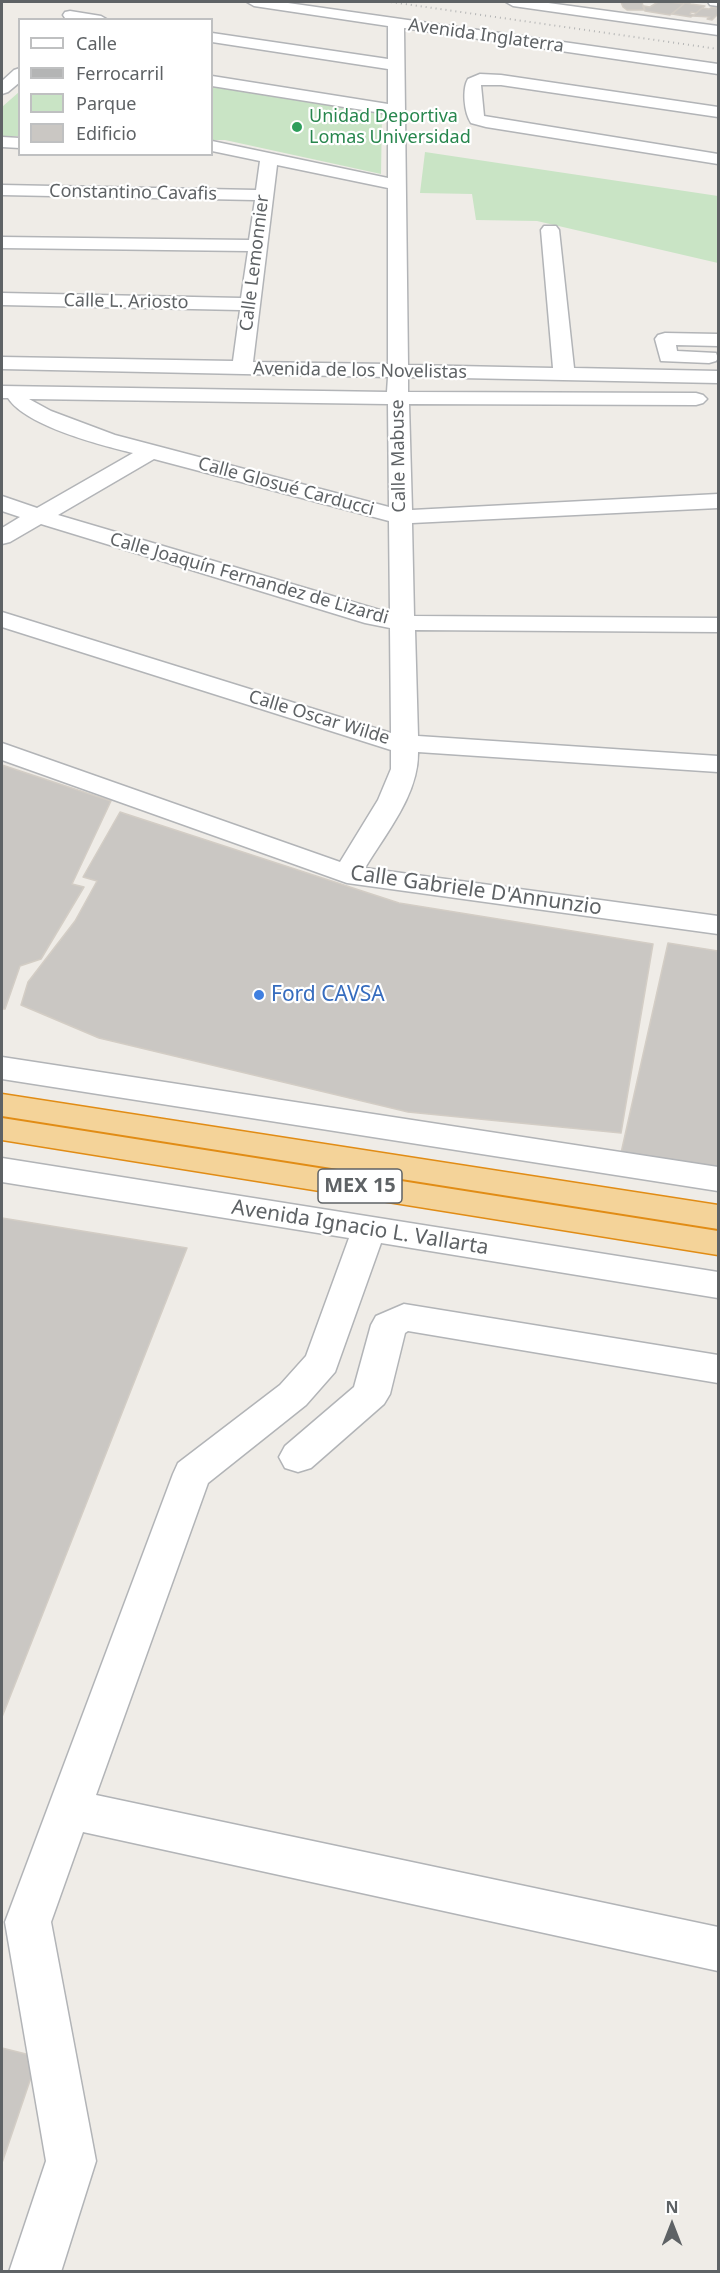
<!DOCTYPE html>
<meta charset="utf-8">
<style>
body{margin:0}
#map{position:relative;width:720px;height:2273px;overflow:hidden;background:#efece7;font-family:"Noto Sans",sans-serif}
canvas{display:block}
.frame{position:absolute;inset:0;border:3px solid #5e6265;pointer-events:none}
.legend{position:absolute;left:18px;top:18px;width:195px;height:138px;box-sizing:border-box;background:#fff;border:2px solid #bfc0c1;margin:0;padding:8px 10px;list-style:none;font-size:18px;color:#5e6265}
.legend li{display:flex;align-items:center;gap:12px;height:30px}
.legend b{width:30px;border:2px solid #bfc0c1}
.north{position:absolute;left:642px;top:2195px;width:60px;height:60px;-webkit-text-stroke:4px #fff;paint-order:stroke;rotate:0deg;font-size:16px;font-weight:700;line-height:24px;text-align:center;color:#5e6265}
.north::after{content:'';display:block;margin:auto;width:21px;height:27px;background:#5e6265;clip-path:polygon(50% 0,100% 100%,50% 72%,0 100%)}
</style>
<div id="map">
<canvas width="720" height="2273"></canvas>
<div class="frame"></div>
<ul class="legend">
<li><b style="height:8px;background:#fff"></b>Calle</li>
<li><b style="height:8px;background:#b4b5b5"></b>Ferrocarril</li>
<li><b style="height:16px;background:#c9e4c5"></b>Parque</li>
<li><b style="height:16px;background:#cac7c3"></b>Edificio</li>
</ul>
<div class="north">N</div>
</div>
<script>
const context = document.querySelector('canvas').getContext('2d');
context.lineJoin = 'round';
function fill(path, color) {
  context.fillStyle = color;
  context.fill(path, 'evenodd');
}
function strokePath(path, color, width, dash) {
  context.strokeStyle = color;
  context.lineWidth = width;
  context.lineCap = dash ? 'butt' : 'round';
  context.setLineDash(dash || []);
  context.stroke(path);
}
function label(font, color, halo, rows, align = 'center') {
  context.font = font + ' "Noto Sans",sans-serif';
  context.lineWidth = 4.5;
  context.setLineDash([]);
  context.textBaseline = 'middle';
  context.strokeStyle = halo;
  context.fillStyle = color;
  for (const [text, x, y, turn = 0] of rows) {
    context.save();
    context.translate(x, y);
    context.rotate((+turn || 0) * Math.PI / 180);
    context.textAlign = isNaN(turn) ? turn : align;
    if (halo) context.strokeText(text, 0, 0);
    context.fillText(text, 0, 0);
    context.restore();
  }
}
const green = new Path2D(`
 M 212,87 L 382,114 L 381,174 L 225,140 L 212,140 Z
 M 19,92 L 19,136 L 2,136 L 2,107 Z
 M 425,152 L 718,196 L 718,263 L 537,221 L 476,220 L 472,194 L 420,193 Z`);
const building = new Path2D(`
 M 621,2 L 642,2 L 644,10 L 627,10 L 623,7 Z
 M 658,2 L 670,2 L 684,4 L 670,15 L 645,11 L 644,6 L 650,7 Z
 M 685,3 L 691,4 L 705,6 L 696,13 L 691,12 L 690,14 L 694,15 L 691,17 L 672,14 Z
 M 712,7 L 718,8 L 718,14 L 712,20 L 707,19 L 710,17 L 693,16 L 702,8 L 709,9 Z
 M 2,765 L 111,801 L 72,884 L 84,887 L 41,959 L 20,966 L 5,1009 L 2,1009 Z
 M 120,812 L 399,903 L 653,944 L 621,1133 L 408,1112 L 99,1038 L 21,1005 L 28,982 L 75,921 L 97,881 L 83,877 Z
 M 668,943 L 718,951 L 718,1167 L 621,1153 Z
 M 2,1218 L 187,1248 L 2,1717 Z
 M 2,2048 L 38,2057 L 2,2163 Z`);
const minor = new Path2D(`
 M 247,2 L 281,2 L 718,64 L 718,74 L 404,28 L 408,365 L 553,368 L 541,230 L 544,226 L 556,226 L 559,230 L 574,368 L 718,371 L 718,383 L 408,377 L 408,392 L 696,393 L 703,395 L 707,399 L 703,403 L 696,405 L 409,404 L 412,510 L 718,494 L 718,508 L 412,523 L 414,616 L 718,618 L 718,632 L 415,630 L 418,736 L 718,756 L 718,772 L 418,752 C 419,794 386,833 365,868 L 718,916 L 718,934 L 347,883 L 2,760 L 2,743 L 340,862 L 378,800 L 391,769 L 391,750 L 2,627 L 2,612 L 391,733 L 390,628 L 365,623 L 41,524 L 10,542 L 2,544 L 2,528 L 20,517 L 2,511 L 2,496 L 37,508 L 133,453 C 100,445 26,426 8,398 L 2,398 L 2,386 L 387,392 L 388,377 L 2,369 L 2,357 L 233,361 L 240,310 L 2,305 L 2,293 L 241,298 L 248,251 L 2,248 L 2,237 L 249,240 L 255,200 L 2,195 L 2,185 L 256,190 L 260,161 L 212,151 L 212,141 L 388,178 L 388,114 L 212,86 L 212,76 L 388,104 L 388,69 L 212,42 L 212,33 L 388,59 L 388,26 L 254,6 ZM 277,165 L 388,188 L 388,364 L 253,362 ZM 29,399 L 388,404 L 389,507 L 115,435 L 51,411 ZM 154,459 L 389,521 L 390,613 L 58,515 Z
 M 506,2 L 541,2 L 718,26 L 718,35 L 513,6 Z
 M 708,2 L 718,2 L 718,6 L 710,5 Z
 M 70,11 L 101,16 L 108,20 L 65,18 L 63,15 L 65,12 Z
 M 20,68 L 20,82 L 8,92 L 2,94 L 2,81 L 14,70 Z
 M 480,74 L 501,75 L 718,107 L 718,117 L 501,85 L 481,85 L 484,116 L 718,154 L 718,164 L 486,127 L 471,123 C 464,112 462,89 468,79 Z
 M 2,137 L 20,138 L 20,148 L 2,147 Z
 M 665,333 L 718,334 L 718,346 L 676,345 L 677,351 L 716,353 L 718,358 L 716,361 L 709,363 L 661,361 L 655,339 L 658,335 Z
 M 2,1057 L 718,1167 L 718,1191 L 2,1079 Z
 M 2,1158 L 718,1272 L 718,1298 L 381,1243 L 335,1372 L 306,1405 L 208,1483 L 96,1795 L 718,1927 L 718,1971 L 83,1832 L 51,1922 L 96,2161 L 61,2272 L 9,2272 L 46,2161 L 5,1922 L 173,1474 L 178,1463 L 280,1385 L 306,1356 L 349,1238 L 2,1182 Z
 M 404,1304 L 718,1355 L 718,1383 L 408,1331 L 405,1333 L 390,1394 L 384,1404 L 311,1468 L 298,1472 L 285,1468 L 279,1457 L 285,1446 L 354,1387 L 371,1325 L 376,1316 Z`);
const highway = new Path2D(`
 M 2,1094 L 718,1205 L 718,1229 L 2,1116 Z
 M 2,1118 L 718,1231 L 718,1255 L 2,1140 Z`);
const rail = new Path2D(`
 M 391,2 L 718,49`);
const markers = [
 [297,127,6,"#2e9e5b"],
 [259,995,6,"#3f7fe0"]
];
const farStreetnames = [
 ["Avenida Inglaterra",486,36,8],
 ["Constantino Cavafis",133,193,1],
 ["Calle Lemonnier",255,263,-83],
 ["Calle L. Ariosto",126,302,1],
 ["Avenida de los Novelistas",360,371,1],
 ["Calle Mabuse",399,456,-91],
 ["Calle Glosué Carducci",286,487,15],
 ["Calle Joaquín Fernandez de Lizardi",249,579,16],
 ["Calle Oscar Wilde",319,718,17]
];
const farLeisurenames = [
 ["Unidad Deportiva",309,117],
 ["Lomas Universidad",309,138]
];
const shields = [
 [360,1186,84]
];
const shieldNames = [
 ["MEX 15",360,1186]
];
const streetNames = [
 ["Calle Gabriele D'Annunzio",476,891,8],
 ["Avenida Ignacio L. Vallarta",360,1228,9]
];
const shopNames = [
 ["Ford CAVSA",271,995]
];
fill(green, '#c9e4c5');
fill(building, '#cac7c3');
strokePath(building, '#d3cdc5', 1.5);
strokePath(minor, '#b2b4b7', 3);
strokePath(highway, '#e18c15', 3);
fill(minor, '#fff');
fill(highway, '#f4d399');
strokePath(rail, '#b4b5b5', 2, [1, 4]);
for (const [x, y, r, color] of markers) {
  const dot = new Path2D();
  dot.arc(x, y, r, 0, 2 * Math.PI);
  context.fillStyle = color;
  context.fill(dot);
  strokePath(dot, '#fff', 2);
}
label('18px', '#5e6265', '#fff', farStreetnames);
label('18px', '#27864d', '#fff', farLeisurenames, 'left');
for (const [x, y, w] of shields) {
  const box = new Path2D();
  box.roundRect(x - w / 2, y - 17, w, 34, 4.5);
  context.fillStyle = '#fff';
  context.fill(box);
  strokePath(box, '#5e6265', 1.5);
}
label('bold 20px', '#5e6265', null, shieldNames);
label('21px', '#5e6265', '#fff', streetNames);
label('21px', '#366cbe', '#fff', shopNames, 'left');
</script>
